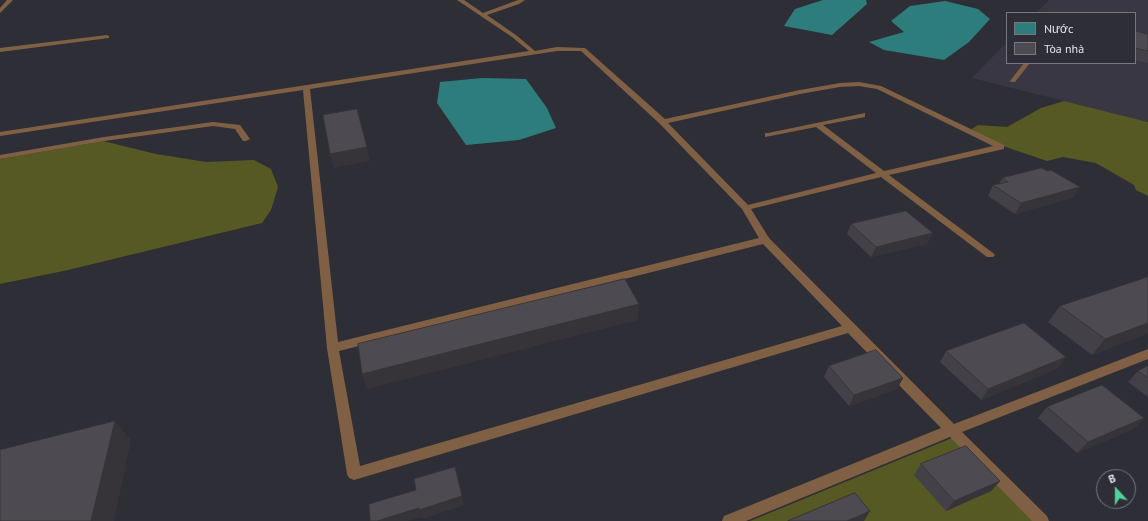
<!DOCTYPE html>
<meta charset="utf-8">
<style>
body{margin:0}
#map{position:relative;width:1148px;height:521px;overflow:hidden;background:#2e2e36;font-family:"PT Sans",sans-serif}
canvas{display:block}
.legend{position:absolute;left:1006px;top:12px;width:130px;height:52px;box-sizing:border-box;background:#2e2e36;border:1px solid #77777e;margin:0;padding:5px 7px;list-style:none;font-size:12px;color:#e5e4e9}
.legend li{display:flex;align-items:center;gap:8px;height:20px}
.legend b{width:20px;border:1px solid #77777e}
.north{position:absolute;left:1096px;top:469px;width:40px;height:40px;box-sizing:border-box;background:#2e2e36;border:1px solid #77777e;border-radius:50%;rotate:339deg;font-size:11px;font-weight:700;line-height:16px;text-align:center;color:#e5e4e9}
.north::after{content:'';display:block;margin:auto;width:14px;height:18px;background:#4bd49b;clip-path:polygon(50% 0,100% 100%,50% 72%,0 100%)}
</style>
<div id="map">
<canvas width="1148" height="521"></canvas>
<ul class="legend">
<li><b style="height:11px;background:#2e7d7d"></b>Nước</li>
<li><b style="height:11px;background:#4e4a52"></b>Tòa nhà</li>
</ul>
<div class="north">B</div>
</div>
<script>
const context = document.querySelector('canvas').getContext('2d');
context.lineJoin = 'round';
function fill(path, color) {
  context.fillStyle = color;
  context.fill(path, 'evenodd');
}
function strokePath(path, color, width, dash) {
  context.strokeStyle = color;
  context.lineWidth = width;
  context.lineCap = dash ? 'butt' : 'round';
  context.setLineDash(dash || []);
  context.stroke(path);
}
const built = new Path2D(`
 M 1049,0 L 1148,0 L 1148,122 L 972,78 L 1007,42 L 1007,63 L 1135,63 L 1135,13 L 1036,13 Z`);
const forest = new Path2D(`
 M 1064,101 L 1148,122 L 1148,196 L 1136,190 L 1134,185 L 1096,163 L 1063,157 L 1047,161 L 1003,146 L 970,130 L 978,125 L 1007,127 L 1041,108 Z
 M 103,141 L 156,154 L 206,162 L 254,160 L 271,169 L 278,187 L 271,210 L 262,223 L 68,270 L 0,284 L 0,159 Z
 M 952,438 L 1033,521 L 750,521 Z`);
const water = new Path2D(`
 M 823,0 L 866,0 L 867,4 L 832,35 L 784,26 L 795,9 Z
 M 945,1 L 978,9 L 990,19 L 969,42 L 944,60 L 884,50 L 869,42 L 904,32 L 891,21 L 910,6 Z
 M 482,78 L 526,79 L 547,108 L 556,128 L 519,140 L 466,145 L 437,103 L 440,82 Z`);
const service = new Path2D(`
 M 7,0 L 13,0 L 0,13 L 0,8 Z
 M 457,0 L 464,0 L 483,13 L 518,0 L 525,0 L 519,4 L 487,15 L 516,35 L 535,51 L 557,47 L 585,48 L 665,119 L 800,90 L 840,83 L 859,82 L 881,86 L 1004,145 L 1004,149 L 889,175 L 993,253 L 995,255 L 993,257 L 987,257 L 881,177 L 751,209 L 769,238 L 954,424 L 1148,349 L 1148,359 L 962,432 L 1047,516 L 1049,521 L 1032,521 L 950,437 L 746,521 L 722,521 L 724,516 L 941,428 L 848,333 L 354,480 L 349,478 L 347,474 L 327,348 L 303,90 L 0,136 L 0,132 L 529,51 L 512,37 ZM 557,51 L 581,51 L 660,124 L 742,209 L 759,238 L 338,342 L 310,89 ZM 859,86 L 877,89 L 993,146 L 884,171 L 823,125 L 865,117 L 865,113 L 768,133 L 765,133 L 765,137 L 816,127 L 876,173 L 748,205 L 668,123 L 800,94 L 840,87 ZM 763,244 L 842,326 L 360,466 L 339,351 Z
 M 107,35 L 109,36 L 109,38 L 0,52 L 0,48 Z
 M 1024,63 L 1030,63 L 1015,82 L 1011,82 L 1010,81 Z
 M 213,122 L 240,125 L 250,139 L 246,141 L 243,141 L 235,129 L 213,126 L 104,141 L 0,159 L 0,155 L 104,137 Z`);
const wall = new Path2D(`
 M 1135,31 L 1148,34 L 1148,63 L 1135,60 Z
 M 1002,178 L 1074,197 L 1015,214 L 988,196 L 993,185 L 999,184 Z
 M 851,224 L 933,233 L 927,244 L 871,257 L 847,234 Z
 M 1060,306 L 1148,333 L 1092,355 L 1048,322 Z
 M 946,351 L 1058,368 L 981,400 L 940,362 Z
 M 829,366 L 903,378 L 897,389 L 849,406 L 824,377 Z
 M 1148,366 L 1148,397 L 1128,382 L 1138,371 Z
 M 1047,407 L 1144,418 L 1133,429 L 1077,453 L 1038,418 Z
 M 921,464 L 1000,481 L 991,491 L 946,511 L 914,475 Z`);
const shadedWall = new Path2D(`
 M 367,147 L 370,161 L 334,168 L 330,154 Z
 M 1080,187 L 1074,197 L 1015,214 L 1021,203 Z
 M 933,233 L 927,244 L 871,257 L 876,247 Z
 M 639,304 L 638,320 L 367,389 L 362,374 Z
 M 1148,323 L 1148,333 L 1092,355 L 1105,339 Z
 M 1066,357 L 1058,368 L 981,400 L 988,389 Z
 M 903,378 L 897,389 L 849,406 L 854,395 Z
 M 1144,418 L 1133,429 L 1077,453 L 1088,442 Z
 M 115,421 L 131,440 L 114,521 L 91,521 Z
 M 1000,481 L 991,491 L 946,511 L 954,501 Z
 M 462,496 L 464,505 L 422,519 L 422,517 L 408,521 L 377,521 L 419,508 Z
 M 870,511 L 864,521 L 847,521 Z`);
const building = new Path2D(`
 M 1135,31 L 1148,34 L 1148,51 L 1135,48 Z
 M 357,109 L 367,147 L 330,154 L 323,115 Z
 M 1042,168 L 1047,171 L 1051,170 L 1080,187 L 1021,203 L 993,185 L 1008,182 L 1002,178 Z
 M 906,211 L 933,233 L 876,247 L 851,224 Z
 M 1148,277 L 1148,323 L 1105,339 L 1060,306 Z
 M 625,279 L 639,304 L 362,374 L 358,344 Z
 M 1024,323 L 1066,357 L 988,389 L 946,351 Z
 M 876,350 L 903,378 L 854,395 L 829,366 Z
 M 1148,366 L 1148,378 L 1138,371 Z
 M 1102,385 L 1144,418 L 1088,442 L 1047,407 Z
 M 115,421 L 91,521 L 0,521 L 0,450 Z
 M 966,446 L 1000,481 L 954,501 L 921,464 Z
 M 455,467 L 462,496 L 419,510 L 419,508 L 377,521 L 370,521 L 369,504 L 416,490 L 414,479 Z
 M 855,493 L 870,511 L 847,521 L 788,521 Z`);
fill(built, '#383743');
fill(forest, '#565923');
fill(water, '#2e7d7d');
fill(service, '#806045');
fill(wall, '#434047');
fill(shadedWall, '#373439');
fill(building, '#4e4a52');
strokePath(building, '#373439', 1);
</script>
